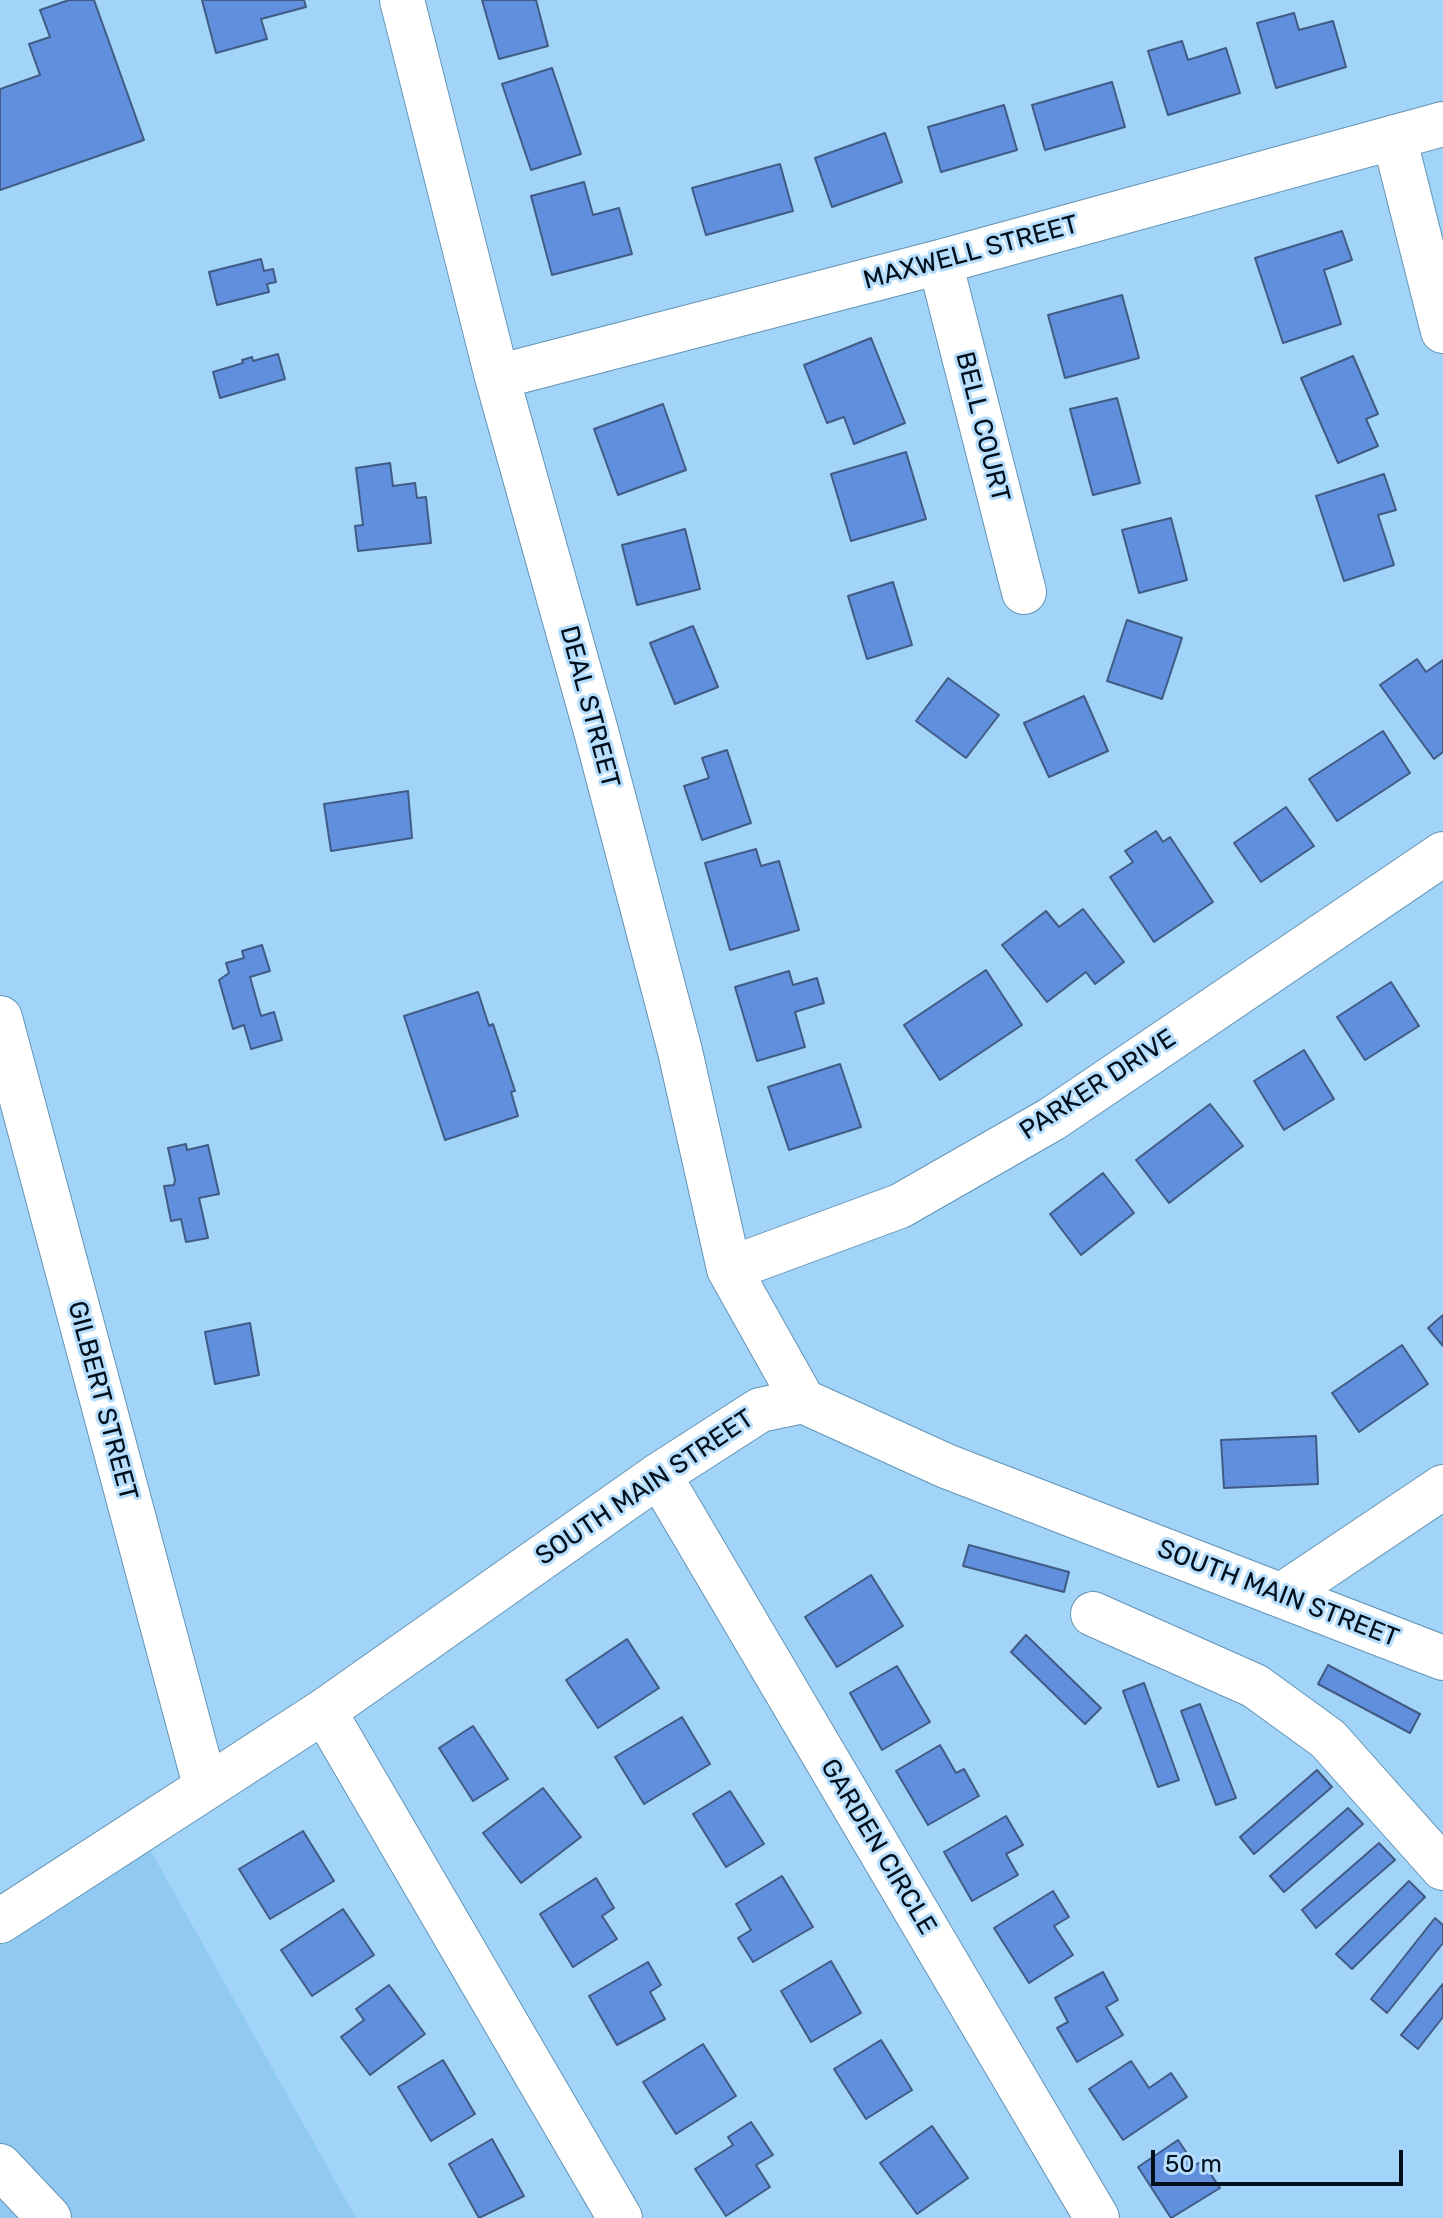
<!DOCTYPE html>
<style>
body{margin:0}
#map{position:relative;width:1443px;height:2218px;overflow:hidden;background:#a1d4f8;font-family:Rubik,sans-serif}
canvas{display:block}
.scale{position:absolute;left:1151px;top:2150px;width:252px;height:36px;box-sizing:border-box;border:4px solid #000f1c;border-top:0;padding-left:10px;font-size:24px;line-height:28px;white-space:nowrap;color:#000f1c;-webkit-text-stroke:6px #b7dffd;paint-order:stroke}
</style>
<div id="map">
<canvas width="1443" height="2218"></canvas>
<div class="scale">50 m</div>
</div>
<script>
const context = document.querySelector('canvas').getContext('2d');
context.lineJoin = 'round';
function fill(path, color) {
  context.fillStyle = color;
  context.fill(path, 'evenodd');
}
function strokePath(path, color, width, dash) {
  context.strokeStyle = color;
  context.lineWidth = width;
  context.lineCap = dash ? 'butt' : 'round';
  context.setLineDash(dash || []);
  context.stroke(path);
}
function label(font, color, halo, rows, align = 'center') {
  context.font = font + ' Rubik,sans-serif';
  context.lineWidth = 6;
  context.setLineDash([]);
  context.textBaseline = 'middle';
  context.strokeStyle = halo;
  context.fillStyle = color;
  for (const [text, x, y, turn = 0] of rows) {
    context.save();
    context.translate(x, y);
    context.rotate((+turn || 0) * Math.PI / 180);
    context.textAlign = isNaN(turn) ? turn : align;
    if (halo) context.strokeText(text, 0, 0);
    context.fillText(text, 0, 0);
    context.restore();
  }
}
const built = new Path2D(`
 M 139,1830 L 356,2218 L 0,2218 L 0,1922 Z`);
const building = new Path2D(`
 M 69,0 L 94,0 L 144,140 L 0,190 L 0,89 L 40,75 L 29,44 L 50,37 L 40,10 Z
 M 202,0 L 304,0 L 306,7 L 261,19 L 267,39 L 216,53 Z
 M 482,0 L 536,0 L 548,46 L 499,59 Z
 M 1294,13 L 1299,30 L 1333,21 L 1346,67 L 1276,88 L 1257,23 Z
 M 1182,41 L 1188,60 L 1226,48 L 1240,93 L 1168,115 L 1148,51 Z
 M 552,68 L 581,154 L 531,170 L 502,84 Z
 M 1112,82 L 1125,127 L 1045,150 L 1032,105 Z
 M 1004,105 L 1017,150 L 941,172 L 928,127 Z
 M 885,133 L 902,182 L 832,207 L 815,158 Z
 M 780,164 L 793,211 L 706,235 L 692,188 Z
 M 584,182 L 593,215 L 619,208 L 632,254 L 552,275 L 531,196 Z
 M 1342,231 L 1352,260 L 1324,270 L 1341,324 L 1283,343 L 1255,258 Z
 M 261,259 L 264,271 L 273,269 L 276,282 L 267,284 L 269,292 L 217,305 L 209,272 Z
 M 1122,295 L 1139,358 L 1065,378 L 1048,315 Z
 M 871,338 L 905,423 L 854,444 L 844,417 L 827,423 L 804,365 Z
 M 278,354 L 285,379 L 220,398 L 213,372 L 243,363 L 242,360 L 252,357 L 253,361 Z
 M 1353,356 L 1378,414 L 1366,419 L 1378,446 L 1338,463 L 1301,378 Z
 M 1117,398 L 1140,483 L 1093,495 L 1070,409 Z
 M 663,404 L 686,470 L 618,495 L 594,429 Z
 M 906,452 L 926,519 L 851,541 L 831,474 Z
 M 390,463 L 393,486 L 415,483 L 417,498 L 426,497 L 431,543 L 358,551 L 355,526 L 363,525 L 356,468 Z
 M 1384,474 L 1396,510 L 1378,515 L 1394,565 L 1344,581 L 1316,496 Z
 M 1171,518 L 1187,580 L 1139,593 L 1122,530 Z
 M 685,529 L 700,589 L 637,605 L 622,545 Z
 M 893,582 L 912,645 L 867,659 L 848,596 Z
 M 1127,620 L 1182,638 L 1162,699 L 1107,681 Z
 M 693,626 L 718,687 L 675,704 L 650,643 Z
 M 1417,659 L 1426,672 L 1443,660 L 1443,752 L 1434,759 L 1380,685 Z
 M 948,678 L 999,715 L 966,758 L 916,721 Z
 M 1084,696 L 1108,751 L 1049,777 L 1024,723 Z
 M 1383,731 L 1410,773 L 1337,821 L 1309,779 Z
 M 727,750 L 751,823 L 702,840 L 684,786 L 709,778 L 702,758 Z
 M 408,791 L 412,838 L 331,851 L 324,804 Z
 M 1286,807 L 1314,846 L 1261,882 L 1234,843 Z
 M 1156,831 L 1163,842 L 1170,837 L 1213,902 L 1154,942 L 1110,877 L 1133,862 L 1125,851 Z
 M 756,849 L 761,866 L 779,861 L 799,930 L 730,950 L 705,863 Z
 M 1083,909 L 1124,962 L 1095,984 L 1086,972 L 1047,1002 L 1002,945 L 1046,911 L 1059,927 Z
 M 262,945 L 270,971 L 250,977 L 261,1016 L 274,1012 L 282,1040 L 251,1049 L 244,1025 L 233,1029 L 219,980 L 229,973 L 226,963 L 244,958 L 242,951 Z
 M 986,970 L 1022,1025 L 940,1080 L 904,1025 Z
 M 789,971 L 793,985 L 817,978 L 824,1003 L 795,1012 L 805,1047 L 757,1061 L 735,987 Z
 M 1391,982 L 1419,1026 L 1365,1060 L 1337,1017 Z
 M 478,992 L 489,1026 L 493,1024 L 515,1091 L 511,1092 L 518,1116 L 445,1140 L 404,1016 Z
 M 1304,1050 L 1334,1099 L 1284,1130 L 1254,1081 Z
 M 840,1064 L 861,1127 L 789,1150 L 768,1087 Z
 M 1210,1104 L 1243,1146 L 1169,1203 L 1136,1160 Z
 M 186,1144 L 187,1150 L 208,1145 L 219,1194 L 199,1198 L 208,1238 L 186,1242 L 181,1219 L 171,1221 L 164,1186 L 174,1185 L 175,1180 L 168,1148 Z
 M 1103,1173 L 1134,1213 L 1081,1255 L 1050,1214 Z
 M 1443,1315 L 1443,1346 L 1428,1328 Z
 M 250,1323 L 259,1375 L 215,1384 L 205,1332 Z
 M 1402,1345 L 1428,1384 L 1359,1432 L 1332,1393 Z
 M 1316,1436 L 1318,1484 L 1224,1488 L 1221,1440 Z
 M 969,1545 L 1069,1572 L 1064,1592 L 963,1566 Z
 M 871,1575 L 903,1626 L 837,1667 L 805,1617 Z
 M 1026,1635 L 1101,1708 L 1085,1724 L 1011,1652 Z
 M 627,1639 L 659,1688 L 598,1728 L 566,1680 Z
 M 1328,1665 L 1420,1714 L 1410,1733 L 1318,1684 Z
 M 897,1666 L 930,1722 L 882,1750 L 850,1693 Z
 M 1144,1683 L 1179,1780 L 1158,1787 L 1123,1691 Z
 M 1200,1704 L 1236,1798 L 1216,1805 L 1181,1711 Z
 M 682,1717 L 710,1764 L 644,1804 L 615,1757 Z
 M 473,1726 L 508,1779 L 473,1801 L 439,1748 Z
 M 940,1745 L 956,1773 L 964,1769 L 979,1796 L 928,1825 L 896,1771 Z
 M 1317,1770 L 1332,1787 L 1254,1854 L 1240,1837 Z
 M 543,1788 L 581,1837 L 521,1883 L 483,1833 Z
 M 730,1791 L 764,1844 L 726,1867 L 693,1814 Z
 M 1348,1808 L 1363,1824 L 1284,1892 L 1270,1876 Z
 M 1006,1816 L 1023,1845 L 1006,1854 L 1018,1875 L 972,1901 L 944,1852 Z
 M 303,1831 L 334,1881 L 270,1919 L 239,1869 Z
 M 1379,1843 L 1395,1860 L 1316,1928 L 1302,1910 Z
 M 782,1876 L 813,1927 L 753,1962 L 738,1938 L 751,1930 L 736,1904 Z
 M 596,1878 L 614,1908 L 602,1916 L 617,1939 L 573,1967 L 540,1914 Z
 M 1409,1881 L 1425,1897 L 1352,1969 L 1336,1954 Z
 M 1053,1891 L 1069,1917 L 1054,1926 L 1073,1955 L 1029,1983 L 994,1928 Z
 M 343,1909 L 374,1955 L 312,1996 L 281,1950 Z
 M 1435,1918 L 1443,1925 L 1443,1943 L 1387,2013 L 1371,1999 Z
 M 831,1961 L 861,2013 L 811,2042 L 781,1991 Z
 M 648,1962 L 661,1985 L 650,1992 L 665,2019 L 617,2045 L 589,1996 Z
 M 1103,1972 L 1118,2000 L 1106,2007 L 1123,2035 L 1077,2062 L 1057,2028 L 1068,2022 L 1055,1998 Z
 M 1443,1984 L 1443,2017 L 1418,2049 L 1401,2035 Z
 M 389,1985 L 425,2034 L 370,2075 L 341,2037 L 364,2020 L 356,2009 Z
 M 881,2040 L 912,2090 L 866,2119 L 834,2069 Z
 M 703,2044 L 736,2096 L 676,2134 L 643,2082 Z
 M 443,2060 L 475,2114 L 431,2141 L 398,2087 Z
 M 1131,2061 L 1149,2088 L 1171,2073 L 1187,2097 L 1123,2140 L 1089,2089 Z
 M 751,2122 L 773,2155 L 756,2165 L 770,2187 L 726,2216 L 695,2169 L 733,2145 L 728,2137 Z
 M 932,2126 L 968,2178 L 917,2214 L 880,2163 Z
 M 492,2139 L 524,2196 L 479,2218 L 449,2164 Z
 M 1178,2140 L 1195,2165 L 1202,2161 L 1220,2188 L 1171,2218 L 1138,2167 Z`);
const minor = new Path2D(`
 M 402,0 L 497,377 L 596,731 L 680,1051 L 729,1269 L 803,1401
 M 1394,137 L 1443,331
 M 940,262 L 1024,592
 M 497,377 L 940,262 L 1443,124
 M 0,1018 L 205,1785
 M 729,1269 L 900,1206 L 1052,1119 L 1443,854
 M 659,1475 L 1097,2218
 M 1282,1595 L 1443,1487
 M 1093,1614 L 1255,1686 L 1328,1739 L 1443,1868
 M 324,1711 L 620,2218
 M 0,1921 L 324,1711 L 659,1475 L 760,1410 L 803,1401 L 946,1466 L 1443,1658
 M 0,2166 L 49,2218`);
const streetNames = [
 ["MAXWELL STREET",971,253,-15],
 ["BELL COURT",982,427,76],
 ["DEAL STREET",589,707,75],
 ["PARKER DRIVE",1098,1085,-33],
 ["GILBERT STREET",102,1401,75],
 ["SOUTH MAIN STREET",645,1488,-34],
 ["SOUTH MAIN STREET",1278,1594,21],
 ["GARDEN CIRCLE",878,1847,59]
];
fill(built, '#90c9f2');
fill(building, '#5f8fdd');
strokePath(building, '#425b84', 2);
strokePath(minor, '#6394b6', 46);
strokePath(minor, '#fff', 44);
label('26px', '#000f1c', '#b7dffd', streetNames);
</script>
